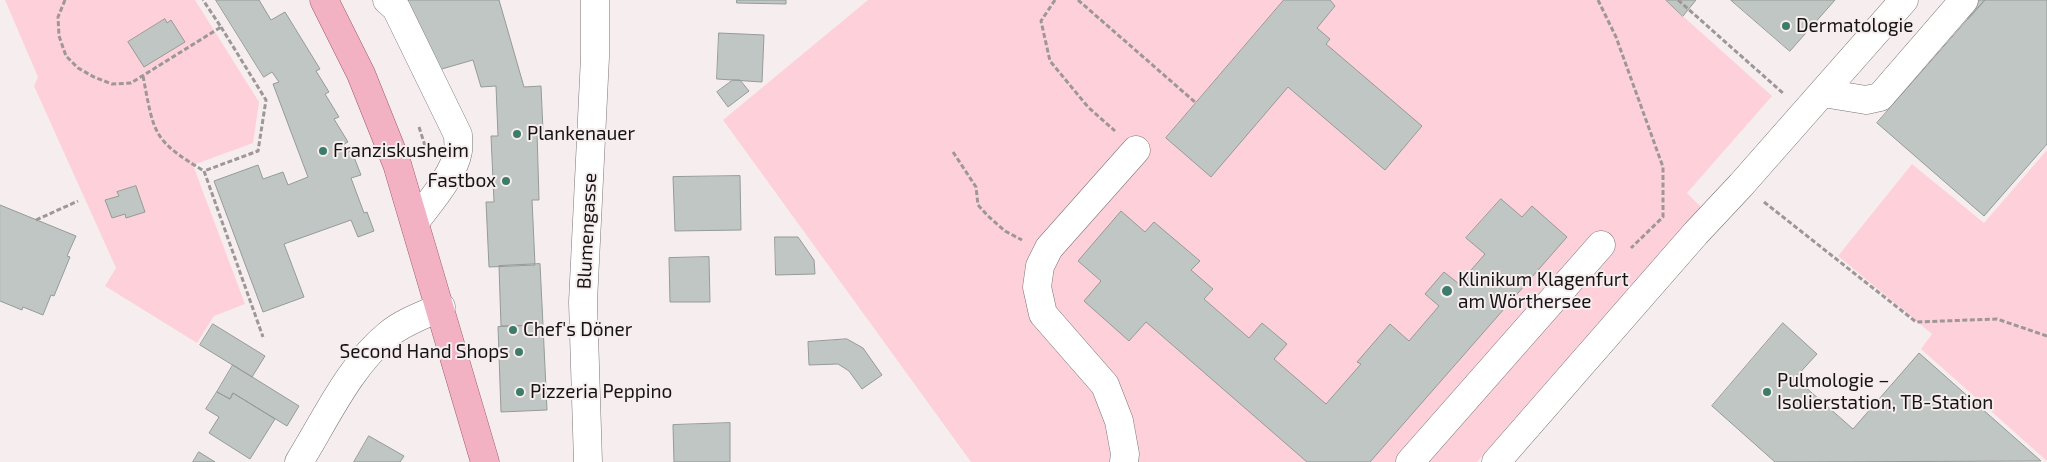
<!DOCTYPE html>
<meta charset="utf-8">
<style>
body{margin:0}
canvas{display:block;background:#f6edef}
</style>
<canvas width="2047" height="462"></canvas>
<script>
const context = document.querySelector('canvas').getContext('2d');
context.lineJoin = 'round';
function fill(path, color) {
  context.fillStyle = color;
  context.fill(path, 'evenodd');
}
function strokePath(path, color, width, dash) {
  context.strokeStyle = color;
  context.lineWidth = width;
  context.lineCap = dash ? 'butt' : 'round';
  context.setLineDash(dash || []);
  context.stroke(path);
}
function label(font, color, halo, rows, align = 'center') {
  context.font = font + ' "Exo 2",sans-serif';
  context.lineWidth = 4;
  context.setLineDash([]);
  context.textBaseline = 'middle';
  context.strokeStyle = halo;
  context.fillStyle = color;
  for (const [text, x, y, turn = 0] of rows) {
    context.save();
    context.translate(x, y);
    context.rotate((+turn || 0) * Math.PI / 180);
    context.textAlign = isNaN(turn) ? turn : align;
    if (halo) context.strokeText(text, 0, 0);
    context.fillText(text, 0, 0);
    context.restore();
  }
}
const green = new Path2D(`
 M 5,0 L 195,0 L 259,102 L 253,143 L 193,165 L 245,304 L 214,316 L 197,343 L 105,286 L 116,268 L 34,86 L 38,77 Z
 M 868,0 L 1665,0 L 1772,96 L 1687,193 L 1701,207 L 1477,462 L 971,462 L 723,120 Z
 M 2047,150 L 2047,461 L 1921,349 L 1932,334 L 1838,256 L 1912,164 L 1984,223 Z`);
const building = new Path2D(`
 M 216,0 L 259,0 L 271,20 L 285,12 L 320,69 L 316,71 L 329,92 L 325,94 L 339,117 L 334,119 L 348,142 L 344,144 L 354,157 L 361,175 L 351,178 L 364,213 L 367,212 L 374,231 L 358,237 L 351,220 L 284,244 L 304,297 L 263,312 L 214,181 L 258,165 L 263,179 L 283,172 L 288,185 L 308,177 L 273,84 L 279,82 L 272,72 L 264,77 Z
 M 404,0 L 499,0 L 524,87 L 541,86 L 543,131 L 537,131 L 539,200 L 532,200 L 535,265 L 489,267 L 486,202 L 494,202 L 491,136 L 498,136 L 496,86 L 481,87 L 473,60 L 414,77 L 401,34 Z
 M 737,0 L 786,0 L 786,4 L 737,3 Z
 M 1284,0 L 1330,0 L 1335,6 L 1317,28 L 1330,39 L 1326,44 L 1422,126 L 1385,170 L 1288,87 L 1211,177 L 1166,138 Z
 M 1666,0 L 1696,0 L 1683,16 Z
 M 1731,0 L 1835,0 L 1790,51 Z
 M 1948,0 L 1985,0 L 1968,19 Z
 M 1985,0 L 2047,0 L 2047,144 L 1984,216 L 1877,123 Z
 M 165,19 L 167,23 L 171,20 L 185,42 L 144,67 L 128,42 Z
 M 719,33 L 764,35 L 762,82 L 717,79 Z
 M 733,80 L 740,80 L 749,91 L 728,107 L 717,92 Z
 M 740,176 L 741,230 L 675,231 L 673,177 Z
 M 136,186 L 145,212 L 126,218 L 125,214 L 112,218 L 105,200 L 119,196 L 117,192 Z
 M 1501,199 L 1522,217 L 1532,206 L 1567,237 L 1370,462 L 1307,462 L 1146,322 L 1129,341 L 1084,301 L 1101,281 L 1078,261 L 1121,211 L 1145,232 L 1154,222 L 1200,261 L 1191,270 L 1213,289 L 1204,299 L 1249,338 L 1262,323 L 1287,344 L 1274,359 L 1326,404 L 1361,364 L 1357,362 L 1390,324 L 1409,341 L 1439,306 L 1425,294 L 1444,272 L 1459,284 L 1485,254 L 1466,238 Z
 M 0,205 L 76,236 L 67,256 L 70,257 L 54,296 L 51,295 L 43,315 L 23,307 L 22,310 L 0,301 Z
 M 775,237 L 798,237 L 814,260 L 815,274 L 776,275 Z
 M 709,257 L 710,302 L 670,302 L 669,258 Z
 M 540,264 L 543,325 L 501,326 L 499,266 Z
 M 1783,323 L 1817,354 L 1795,378 L 1853,429 L 1919,353 L 2041,461 L 1775,462 L 1712,406 Z
 M 213,324 L 265,356 L 252,377 L 200,345 Z
 M 543,325 L 547,410 L 501,412 L 498,327 Z
 M 847,339 L 863,348 L 882,375 L 862,389 L 849,371 L 838,364 L 809,365 L 808,342 Z
 M 233,365 L 299,406 L 287,426 L 233,393 L 230,399 L 217,392 Z
 M 217,392 L 230,399 L 233,393 L 275,419 L 250,459 L 209,433 L 219,417 L 206,409 Z
 M 730,423 L 730,462 L 674,462 L 673,425 Z
 M 369,436 L 404,456 L 400,462 L 354,462 Z
 M 199,452 L 215,462 L 193,462 Z`);
const path = new Path2D(`
 M 65,0 L 58,17 L 59,36 L 66,56 L 78,68 L 94,77 L 112,84 L 131,83 L 221,27 L 203,0
 M 1055,0 L 1041,21 L 1050,61 L 1088,107 L 1115,131
 M 1078,0 L 1196,103
 M 1598,0 L 1616,37 L 1663,167 L 1663,217 L 1631,248
 M 1678,0 L 1784,94
 M 221,27 L 266,100 L 258,151 L 204,171 L 263,337
 M 143,76 C 154,133 152,140 204,171
 M 419,127 L 427,152
 M 953,152 L 976,187 L 978,205 L 988,216 L 1005,231 L 1022,240
 M 1764,202 L 1916,322 L 1997,319 L 2047,336
 M 36,220 L 78,201`);
const minor = new Path2D(`
 M 387,0 L 396,8 L 458,135 C 458,140 459,146 458,151 C 454,175 430,202 415,222
 M 1823,93 L 1866,100 L 1880,97 L 1964,0
 M 299,462 C 325,420 350,365 389,334 C 403,322 424,315 441,307
 M 588,462 L 583,302 L 595,57 L 595,0
 M 1124,462 L 1125,454 L 1119,421 L 1105,385 L 1043,314 L 1037,287 L 1040,266 L 1049,248 L 1136,150
 M 1410,462 L 1601,245
 M 1496,462 L 1696,233 L 1741,185 L 1904,0`);
const major = new Path2D(`
 M 324,0 L 361,74 L 397,164 L 485,462`);
const markers = [
 [1786,26,5,"#3d7c6a"],
 [517,134,5,"#3d7c6a"],
 [323,151,5,"#3d7c6a"],
 [506,181,5,"#3d7c6a"],
 [1447,291,6,"#3d7c6a"],
 [513,330,5,"#3d7c6a"],
 [519,352,5,"#3d7c6a"],
 [520,392,5,"#3d7c6a"],
 [1767,392,5,"#3d7c6a"]
];
const poiNames = [
 ["Dermatologie",1796,26],
 ["Plankenauer",527,134],
 ["Franziskusheim",333,151],
 ["Fastbox",496,181,"right"],
 ["Klinikum Klagenfurt",1458,280],
 ["am Wörthersee",1458,302],
 ["Chef's Döner",523,330],
 ["Second Hand Shops",509,352,"right"],
 ["Pulmologie –",1777,381],
 ["Isolierstation, TB-Station",1777,403],
 ["Pizzeria Peppino",530,392]
];
const streetNames = [
 ["Blumengasse",587,231,-87]
];
fill(green, '#fed1da');
fill(building, '#bfc6c3');
strokePath(building, '#949b99', 1);
strokePath(minor, '#7c7476', 29);
strokePath(major, '#a0596c', 29);
strokePath(path, '#9d9798', 3, [5, 2.5]);
strokePath(minor, '#fff', 28);
strokePath(major, '#f3b2c3', 28);
for (const [x, y, r, color] of markers) {
  const dot = new Path2D();
  dot.arc(x, y, r, 0, 2 * Math.PI);
  context.fillStyle = color;
  context.fill(dot);
  strokePath(dot, '#f6edef', 2);
}
label('19px', '#161314', '#f6edef', poiNames, 'left');
label('19px', '#161314', '#f6edef', streetNames);
</script>
